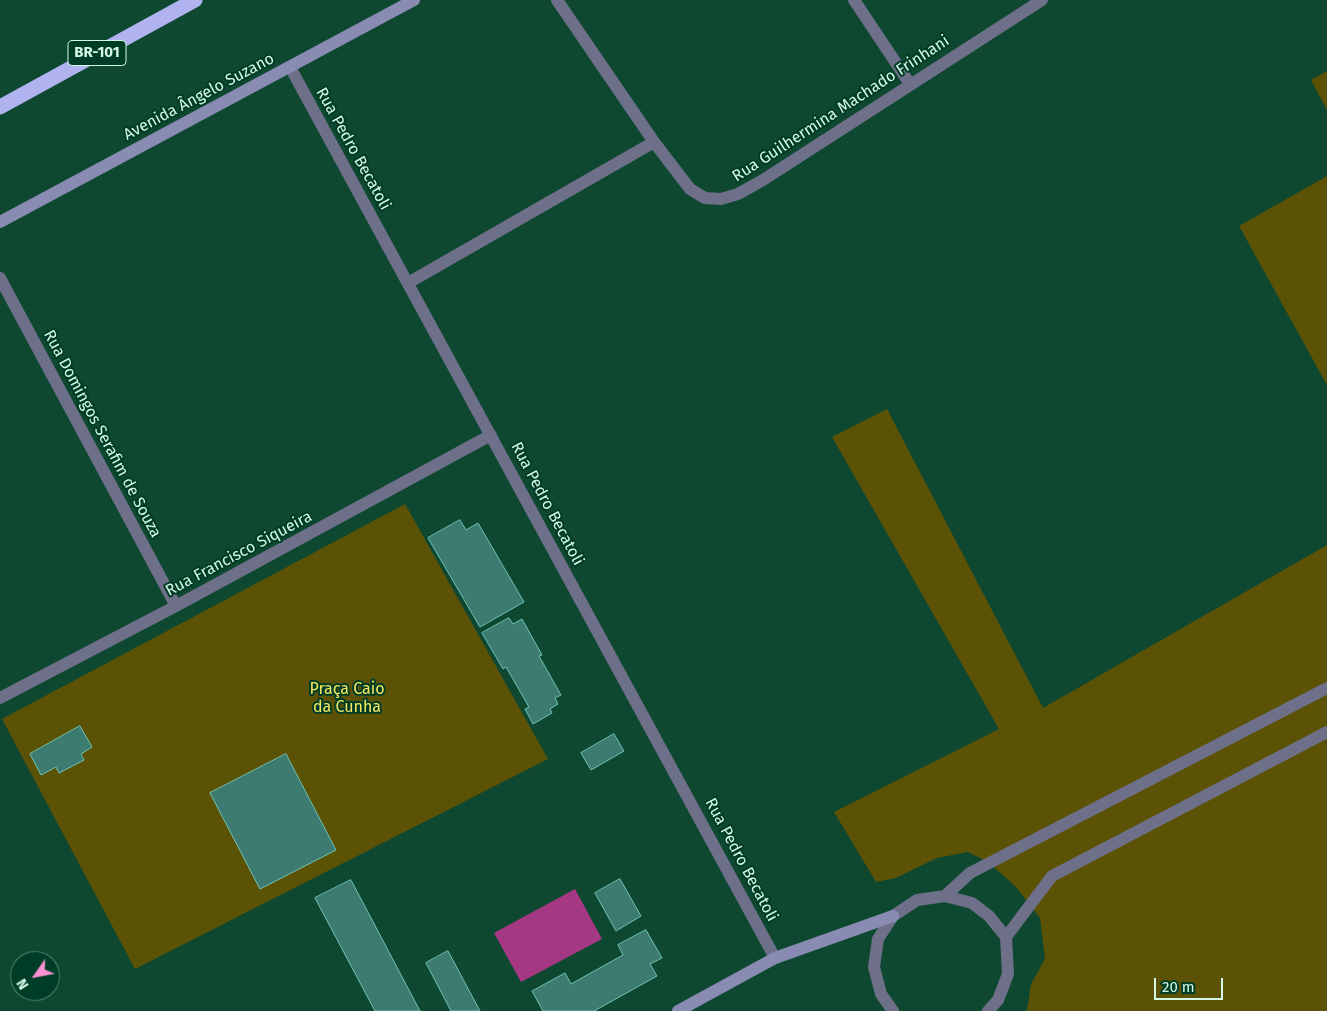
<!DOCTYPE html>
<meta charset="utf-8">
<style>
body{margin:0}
#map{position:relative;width:1327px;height:1011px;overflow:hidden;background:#0e4831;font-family:"Fira Sans",sans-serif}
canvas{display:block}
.north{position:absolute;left:10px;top:951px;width:50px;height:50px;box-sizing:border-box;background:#003d27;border:1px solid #558873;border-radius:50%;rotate:237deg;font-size:14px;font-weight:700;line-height:20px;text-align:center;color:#d5f8e6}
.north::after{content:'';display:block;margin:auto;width:18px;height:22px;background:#f690d0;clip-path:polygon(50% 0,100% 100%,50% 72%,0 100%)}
.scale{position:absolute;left:1154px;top:978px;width:69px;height:22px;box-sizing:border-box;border:2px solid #d5f8e6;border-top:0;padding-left:6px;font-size:15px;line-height:18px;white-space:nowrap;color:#d5f8e6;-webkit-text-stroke:4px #003d27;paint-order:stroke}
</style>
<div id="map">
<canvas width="1327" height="1011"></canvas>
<div class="north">N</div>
<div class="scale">20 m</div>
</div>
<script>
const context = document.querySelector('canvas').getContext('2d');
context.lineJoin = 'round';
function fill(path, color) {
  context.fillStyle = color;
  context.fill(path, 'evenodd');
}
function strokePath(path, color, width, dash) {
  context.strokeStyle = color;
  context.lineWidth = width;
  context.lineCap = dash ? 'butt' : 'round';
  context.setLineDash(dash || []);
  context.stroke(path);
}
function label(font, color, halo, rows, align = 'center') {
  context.font = font + ' "Fira Sans",sans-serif';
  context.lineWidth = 4;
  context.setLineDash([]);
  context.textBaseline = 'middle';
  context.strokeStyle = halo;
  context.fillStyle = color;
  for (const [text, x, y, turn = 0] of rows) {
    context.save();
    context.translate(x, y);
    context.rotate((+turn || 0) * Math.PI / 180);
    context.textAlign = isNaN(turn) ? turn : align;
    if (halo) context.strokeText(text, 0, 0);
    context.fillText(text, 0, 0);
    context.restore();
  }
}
const green = new Path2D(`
 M 1327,71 L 1327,110 L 1311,80 Z
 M 1327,176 L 1327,385 L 1239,226 Z
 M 887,409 L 1043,708 L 1327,545 L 1327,1011 L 1027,1011 L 1031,984 L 1045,959 L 1040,918 L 1015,886 L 988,862 L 968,852 L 937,858 L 896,878 L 876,882 L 834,812 L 999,729 L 832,437 Z
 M 405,504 L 548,759 L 135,969 L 2,719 Z`);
const water = new Path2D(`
 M 575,889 L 602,939 L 521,982 L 494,933 Z`);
const building = new Path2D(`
 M 460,520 L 466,530 L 478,523 L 524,602 L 480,627 L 428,538 Z
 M 509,618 L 513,624 L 522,619 L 542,655 L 539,656 L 561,695 L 555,698 L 558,704 L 550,709 L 552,713 L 533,724 L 525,709 L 529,707 L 506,667 L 503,669 L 482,633 Z
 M 80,726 L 92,747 L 81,754 L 84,760 L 59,773 L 56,767 L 41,775 L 30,754 Z
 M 614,734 L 624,751 L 591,770 L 581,753 Z
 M 286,754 L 336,850 L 260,889 L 210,793 Z
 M 620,879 L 641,916 L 616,931 L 595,893 Z
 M 351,880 L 420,1011 L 375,1011 L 315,898 Z
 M 646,930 L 662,958 L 650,964 L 657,976 L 594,1011 L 543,1011 L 532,991 L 565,973 L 571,984 L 623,955 L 618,945 Z
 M 448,951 L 480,1011 L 451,1011 L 426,963 Z`);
const street = new Path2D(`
 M 557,0 L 654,142 L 690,189 L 705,198 L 721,199 L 738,194 L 763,180 L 1042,0
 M 854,0 L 910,84
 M 290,67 L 775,958
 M 0,278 L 176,606
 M 408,283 L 654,142
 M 0,698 L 176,606 L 491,435
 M 945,896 L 970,873 L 1327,688
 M 1006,937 L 1052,876 L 1327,732
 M 893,1011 L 881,994 L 874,967 L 878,939 L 893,916 L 917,900 L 945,896 L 972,903 L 989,916 L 1006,937 L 1008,974 L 998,1000 L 988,1011`);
const secondary = new Path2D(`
 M 0,222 L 414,0
 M 678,1011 L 775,958 L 893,916`);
const highway = new Path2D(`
 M 0,107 L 195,0`);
const shields = [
 [97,53,58]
];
const shieldNames = [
 ["BR-101",97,53]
];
const streetNames = [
 ["Avenida Ângelo Suzano",199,97,-28],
 ["Rua Guilhermina Machado Frinhani",841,109,-33],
 ["Rua Pedro Becatoli",353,149,61],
 ["Rua Domingos Serafim de Souza",102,434,62],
 ["Rua Pedro Becatoli",547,504,62],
 ["Rua Francisco Siqueira",239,554,-28],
 ["Rua Pedro Becatoli",741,860,62]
];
const parkNames = [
 ["Praça Caio",347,690],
 ["da Cunha",347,708]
];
fill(green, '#5b5206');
fill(water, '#a53882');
fill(building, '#3d7b71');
strokePath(building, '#6cc4b6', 1);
strokePath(street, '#6e6f89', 12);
strokePath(secondary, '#898bb3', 12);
strokePath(highway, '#b1b3f1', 15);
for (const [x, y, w] of shields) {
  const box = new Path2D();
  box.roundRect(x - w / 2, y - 12.5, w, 25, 4);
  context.fillStyle = '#003d27';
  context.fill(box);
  strokePath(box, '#d5f8e6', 1);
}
label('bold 15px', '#d5f8e6', null, shieldNames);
label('16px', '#d5f8e6', '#003d27', streetNames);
label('16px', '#f7e75e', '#003d27', parkNames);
</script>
